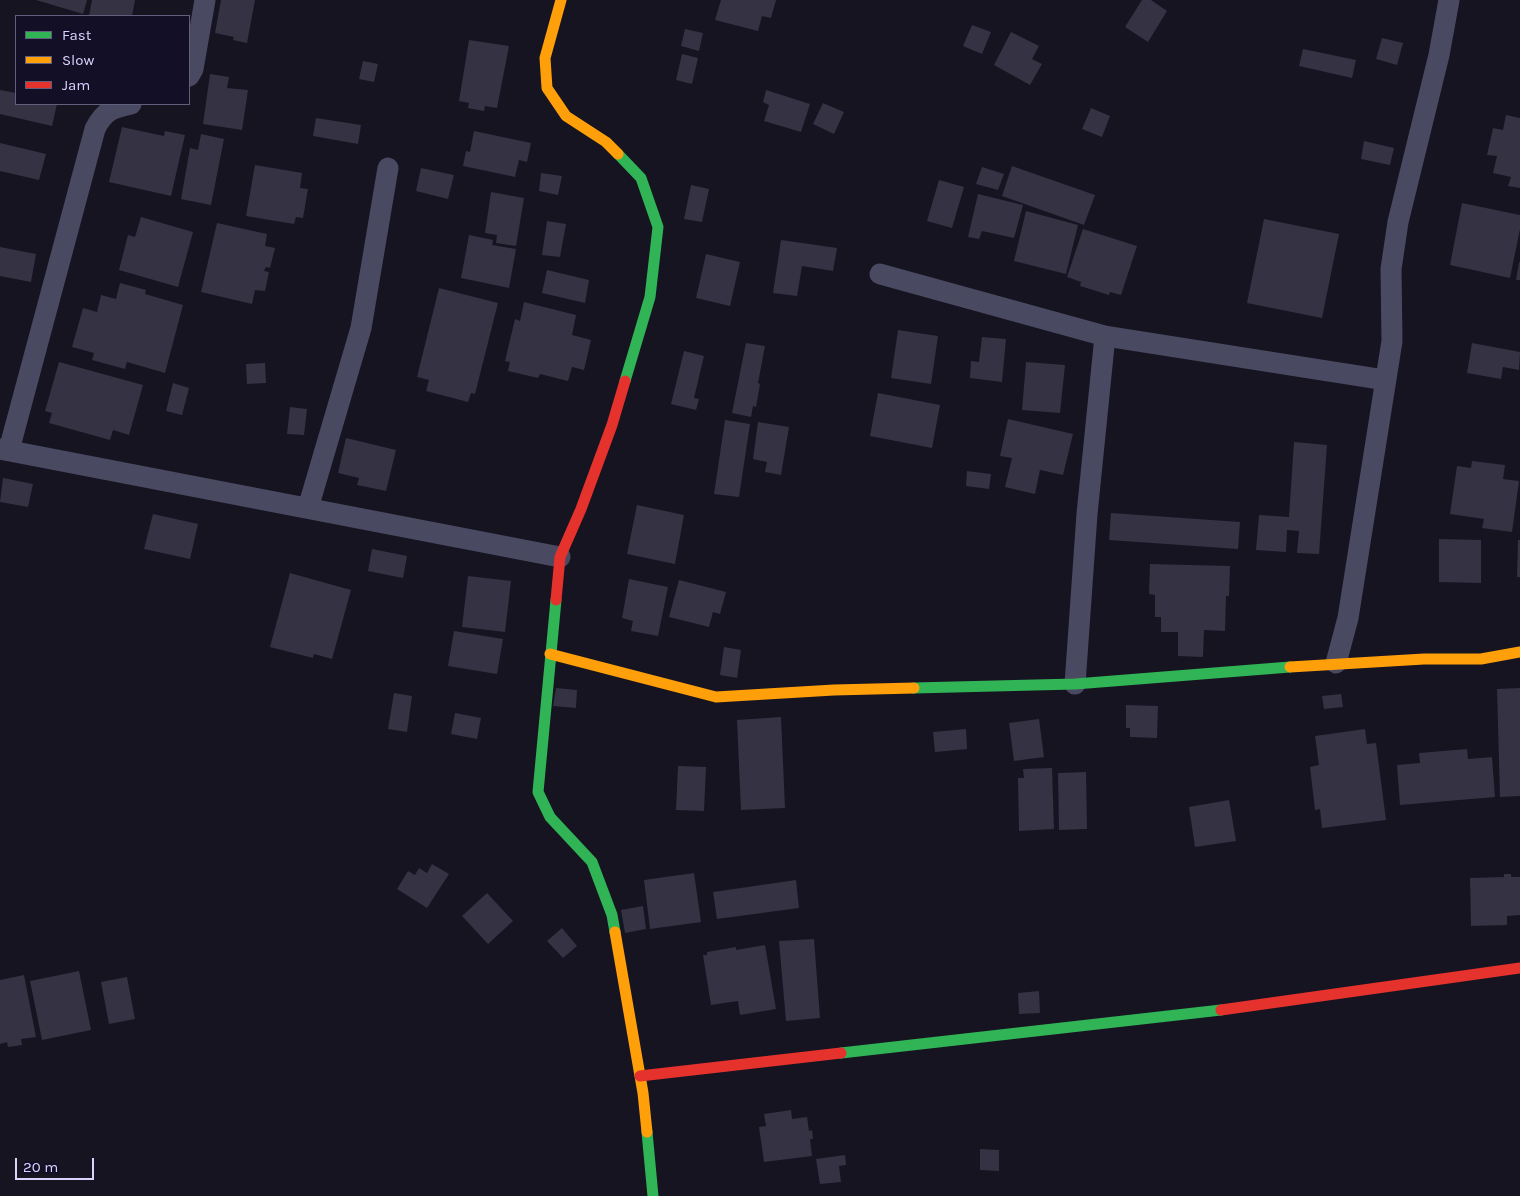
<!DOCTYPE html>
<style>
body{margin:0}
#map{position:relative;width:1520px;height:1196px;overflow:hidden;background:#161421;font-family:Karla,sans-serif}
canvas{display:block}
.legend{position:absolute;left:15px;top:15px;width:175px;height:90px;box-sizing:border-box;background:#130f26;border:1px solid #625e7d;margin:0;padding:6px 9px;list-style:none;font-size:15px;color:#d9d4ff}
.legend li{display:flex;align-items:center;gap:10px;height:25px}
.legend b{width:25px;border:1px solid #625e7d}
.scale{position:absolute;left:15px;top:1158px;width:79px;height:22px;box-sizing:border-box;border:2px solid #d9d4ff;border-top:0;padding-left:6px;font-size:15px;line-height:18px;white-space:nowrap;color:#d9d4ff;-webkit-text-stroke:4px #130f26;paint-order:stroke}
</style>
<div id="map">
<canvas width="1520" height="1196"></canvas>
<ul class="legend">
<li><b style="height:6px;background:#30b455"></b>Fast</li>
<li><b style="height:6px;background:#ff9f0a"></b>Slow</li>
<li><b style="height:6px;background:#e5322d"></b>Jam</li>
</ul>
<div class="scale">20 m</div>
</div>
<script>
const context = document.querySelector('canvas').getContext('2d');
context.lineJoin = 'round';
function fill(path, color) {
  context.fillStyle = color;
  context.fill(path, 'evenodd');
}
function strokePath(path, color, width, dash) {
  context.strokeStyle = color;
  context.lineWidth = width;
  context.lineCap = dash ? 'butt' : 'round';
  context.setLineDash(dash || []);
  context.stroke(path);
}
const building = new Path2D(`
 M 36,0 L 87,0 L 83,14 Z
 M 92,0 L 135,0 L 132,16 L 89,16 Z
 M 221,0 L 255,0 L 247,43 L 233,40 L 234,37 L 215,33 Z
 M 721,0 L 776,0 L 771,18 L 762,16 L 758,31 L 715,20 Z
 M 1142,0 L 1151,0 L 1167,11 L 1148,42 L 1125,27 Z
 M 972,25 L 991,32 L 982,54 L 963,46 Z
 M 685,29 L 703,33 L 699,51 L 681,46 Z
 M 1011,32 L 1039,46 L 1032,59 L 1042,64 L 1030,85 L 994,65 Z
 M 1382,38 L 1403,43 L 1397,65 L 1376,59 Z
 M 469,40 L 509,46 L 497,108 L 485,106 L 484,111 L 468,108 L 469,103 L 459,101 Z
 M 1303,49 L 1356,60 L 1352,78 L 1299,66 Z
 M 682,54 L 698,58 L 692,84 L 676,80 Z
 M 363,61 L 378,64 L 374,82 L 359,79 Z
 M 210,74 L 229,77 L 227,88 L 248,90 L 242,130 L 203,124 Z
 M 0,90 L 16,93 L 16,104 L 57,104 L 52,126 L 0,114 Z
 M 766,90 L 810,104 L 801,132 L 764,121 L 769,105 L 763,102 Z
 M 823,103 L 844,112 L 834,134 L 813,124 Z
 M 1091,108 L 1110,116 L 1102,137 L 1082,129 Z
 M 1506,115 L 1520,118 L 1520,188 L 1508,186 L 1511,177 L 1493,173 L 1497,156 L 1487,155 L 1493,128 L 1503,130 Z
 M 316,118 L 361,125 L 358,144 L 313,136 Z
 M 122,127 L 164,136 L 165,131 L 185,135 L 171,196 L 109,182 Z
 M 474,131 L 531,143 L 527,162 L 519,160 L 515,177 L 463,166 L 466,151 L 470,152 Z
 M 201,134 L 224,139 L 211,205 L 181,199 L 190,148 L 198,150 Z
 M 1364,141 L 1394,148 L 1390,165 L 1361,159 Z
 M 0,143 L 46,154 L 39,180 L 0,171 Z
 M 255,165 L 302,173 L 300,188 L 308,189 L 303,218 L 296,217 L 294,224 L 246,216 Z
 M 1012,166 L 1095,195 L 1084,225 L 1002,196 Z
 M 982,167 L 1004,174 L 998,190 L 976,184 Z
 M 421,168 L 454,175 L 448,199 L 416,191 Z
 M 541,173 L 562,176 L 558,195 L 539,191 Z
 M 939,180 L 964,187 L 952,228 L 927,221 Z
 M 691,185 L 709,189 L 702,222 L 684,219 Z
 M 491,192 L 524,198 L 516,246 L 496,243 L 497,235 L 485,233 Z
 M 978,194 L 1023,205 L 1014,238 L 982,231 L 979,239 L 968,237 Z
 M 1462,203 L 1520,215 L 1520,229 L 1510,278 L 1450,265 Z
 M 1026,211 L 1078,225 L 1066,274 L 1014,261 Z
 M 141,217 L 193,232 L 178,287 L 119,270 L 128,235 L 135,237 Z
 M 1264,219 L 1339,234 L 1322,318 L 1247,303 Z
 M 547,221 L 566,224 L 560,257 L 542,255 Z
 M 217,223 L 267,234 L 265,246 L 275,248 L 270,268 L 266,267 L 264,271 L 269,272 L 265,291 L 255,290 L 252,304 L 201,292 Z
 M 1083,229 L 1137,246 L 1121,295 L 1110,292 L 1109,295 L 1080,286 L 1081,282 L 1067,277 Z
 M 469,235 L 493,240 L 492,245 L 516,249 L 509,288 L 461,278 Z
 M 781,240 L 837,248 L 833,271 L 802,266 L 797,296 L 773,293 Z
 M 0,247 L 36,254 L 31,282 L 0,276 Z
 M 706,254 L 740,262 L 730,306 L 696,298 Z
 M 1519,262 L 1520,262 L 1520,280 L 1516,280 Z
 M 547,270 L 589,280 L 585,303 L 542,293 Z
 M 120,283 L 146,290 L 145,294 L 183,305 L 165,373 L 127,362 L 125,369 L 92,360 L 94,353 L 72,347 L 83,308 L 97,312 L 101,295 L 116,299 Z
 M 439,288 L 498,303 L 475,394 L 471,393 L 468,402 L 426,391 L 429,380 L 417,377 Z
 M 524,302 L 576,315 L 572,335 L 591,340 L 584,370 L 572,367 L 568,381 L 540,374 L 538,378 L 508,371 L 510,362 L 505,361 L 515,319 L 520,321 Z
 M 898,330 L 938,336 L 931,384 L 891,378 Z
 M 982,337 L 1006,339 L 1002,382 L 970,378 L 971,361 L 979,362 Z
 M 746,343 L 765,346 L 758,383 L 760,384 L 756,407 L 753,406 L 751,417 L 732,413 Z
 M 1472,343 L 1520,352 L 1519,370 L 1503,367 L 1501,379 L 1467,373 Z
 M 684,351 L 704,356 L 694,398 L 699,399 L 696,410 L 671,404 Z
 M 59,362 L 143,385 L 129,435 L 113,430 L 110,440 L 49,423 L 52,413 L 45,411 Z
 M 1026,362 L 1065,365 L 1060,413 L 1022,410 Z
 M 265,363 L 266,383 L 247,384 L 246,364 Z
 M 173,383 L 189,388 L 182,415 L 166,411 Z
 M 878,393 L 940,405 L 932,448 L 870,436 Z
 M 290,407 L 307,409 L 304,435 L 287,434 Z
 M 1008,419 L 1073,434 L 1063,475 L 1040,470 L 1035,494 L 1005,487 L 1012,458 L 1000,456 Z
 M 725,420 L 750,424 L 739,497 L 714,494 Z
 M 758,422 L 789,427 L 781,475 L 765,472 L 767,462 L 753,459 Z
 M 346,438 L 396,450 L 386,491 L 357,485 L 359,478 L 338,473 Z
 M 1294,442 L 1327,445 L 1319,554 L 1297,553 L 1299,531 L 1287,530 L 1286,552 L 1256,550 L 1259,515 L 1289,517 Z
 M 1472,461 L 1505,465 L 1503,479 L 1519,481 L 1512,532 L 1482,528 L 1484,519 L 1450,514 L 1457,466 L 1471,468 Z
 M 967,471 L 991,474 L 989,489 L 966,486 Z
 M 3,478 L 33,484 L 28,507 L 0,502 Z
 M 637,505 L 684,515 L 675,564 L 627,554 Z
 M 1111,513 L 1240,522 L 1238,549 L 1109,540 Z
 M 153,514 L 198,524 L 190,559 L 144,549 Z
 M 1439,539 L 1481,540 L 1481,583 L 1439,582 Z
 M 1518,540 L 1520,540 L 1520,577 L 1517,577 Z
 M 372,549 L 407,556 L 403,578 L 368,571 Z
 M 1150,564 L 1230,566 L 1229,596 L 1226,596 L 1225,631 L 1204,630 L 1203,657 L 1178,656 L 1178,632 L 1161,632 L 1161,617 L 1155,617 L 1155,595 L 1149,594 Z
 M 290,573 L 351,590 L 332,659 L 314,654 L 313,658 L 270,647 Z
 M 468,576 L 511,581 L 505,632 L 462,627 Z
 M 629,579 L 668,587 L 658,636 L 631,631 L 633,621 L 622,618 Z
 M 679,580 L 726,592 L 720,614 L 713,612 L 709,627 L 669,617 Z
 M 454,631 L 503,639 L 497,674 L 448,666 Z
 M 724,647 L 741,650 L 737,678 L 720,675 Z
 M 556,688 L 577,690 L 576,708 L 553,706 Z
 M 1520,688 L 1520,796 L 1500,797 L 1497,689 Z
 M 394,693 L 412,696 L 407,732 L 388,729 Z
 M 1341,694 L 1343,707 L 1324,709 L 1322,696 Z
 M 1126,705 L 1158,706 L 1157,738 L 1130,737 L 1130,728 L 1126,728 Z
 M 455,713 L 481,718 L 477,739 L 451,734 Z
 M 781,717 L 785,808 L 741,810 L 737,720 Z
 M 1039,719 L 1044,757 L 1014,761 L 1009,723 Z
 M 966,729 L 967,749 L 935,752 L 933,732 Z
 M 1365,729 L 1367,744 L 1376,743 L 1386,820 L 1322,828 L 1320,809 L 1315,810 L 1310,767 L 1319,765 L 1315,736 Z
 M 1467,749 L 1468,759 L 1492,757 L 1495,797 L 1400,805 L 1397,765 L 1420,763 L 1419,753 Z
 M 678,766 L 706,767 L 704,811 L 676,810 Z
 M 1052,768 L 1054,829 L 1019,831 L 1018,778 L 1024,778 L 1023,769 Z
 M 1086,772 L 1087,829 L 1059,830 L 1058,773 Z
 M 1229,800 L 1236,841 L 1195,847 L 1189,807 Z
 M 432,864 L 449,874 L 427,908 L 397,889 L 408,871 L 415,875 L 419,868 L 427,873 Z
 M 694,873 L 701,922 L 650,929 L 644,880 Z
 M 1504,874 L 1511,874 L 1511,877 L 1520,877 L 1520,915 L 1507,916 L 1507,925 L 1471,926 L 1470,878 L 1504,877 Z
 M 796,880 L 799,908 L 717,919 L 713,892 Z
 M 487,893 L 513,921 L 488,944 L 462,916 Z
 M 643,906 L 646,929 L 625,933 L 621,910 Z
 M 562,928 L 577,946 L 563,958 L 547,941 Z
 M 814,939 L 820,1018 L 786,1021 L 779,941 Z
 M 765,945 L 776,1009 L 740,1015 L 738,1001 L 711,1005 L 703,955 L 707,955 L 707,952 L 736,947 L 736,950 Z
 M 79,971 L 91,1030 L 42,1040 L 30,981 Z
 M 24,975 L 36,1037 L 21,1039 L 22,1045 L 8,1047 L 7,1042 L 0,1044 L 0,980 Z
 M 127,977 L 135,1019 L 109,1024 L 101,982 Z
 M 1039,991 L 1040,1013 L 1019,1014 L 1018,993 Z
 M 791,1110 L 792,1119 L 807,1117 L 809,1131 L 812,1130 L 813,1139 L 810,1139 L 812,1156 L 764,1162 L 759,1127 L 766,1126 L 764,1114 Z
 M 980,1149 L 999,1150 L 999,1171 L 980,1170 Z
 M 845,1155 L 846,1165 L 839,1166 L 841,1182 L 820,1184 L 816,1159 Z`);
const street = new Path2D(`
 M 189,76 L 193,69 L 205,0
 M 880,274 L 1105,336 L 1385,380
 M 0,449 L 560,557
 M 9,450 L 95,129 C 104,111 112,108 131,104
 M 308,508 L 361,328 L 388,168
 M 1336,663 L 1348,618 L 1392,341 L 1391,269 L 1398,222 L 1439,55 L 1449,0
 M 1075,684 L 1087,514 L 1105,336`);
const fast = new Path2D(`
 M 618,154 L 641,178 L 658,227 L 650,297 L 625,381
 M 556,600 L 538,792 L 550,817 L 592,862 L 612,915 L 615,932
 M 914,688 L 1075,684 L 1290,667
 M 841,1053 L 1221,1010
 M 647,1132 L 653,1196`);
const slow = new Path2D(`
 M 561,0 L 545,58 L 547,88 L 566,116 L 606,142 L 618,154
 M 550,654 L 716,697 L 834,690 L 914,688
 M 1290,667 L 1424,659 L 1481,659 L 1520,652
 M 615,932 L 643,1093 L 647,1132`);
const jam = new Path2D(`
 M 556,600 L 560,557 L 581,509 L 612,425 L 625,381
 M 1221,1010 L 1520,968
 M 640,1076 L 841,1053`);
fill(building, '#343243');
strokePath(street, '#4a4962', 21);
strokePath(fast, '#30b455', 11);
strokePath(slow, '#ff9f0a', 11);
strokePath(jam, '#e5322d', 11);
</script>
